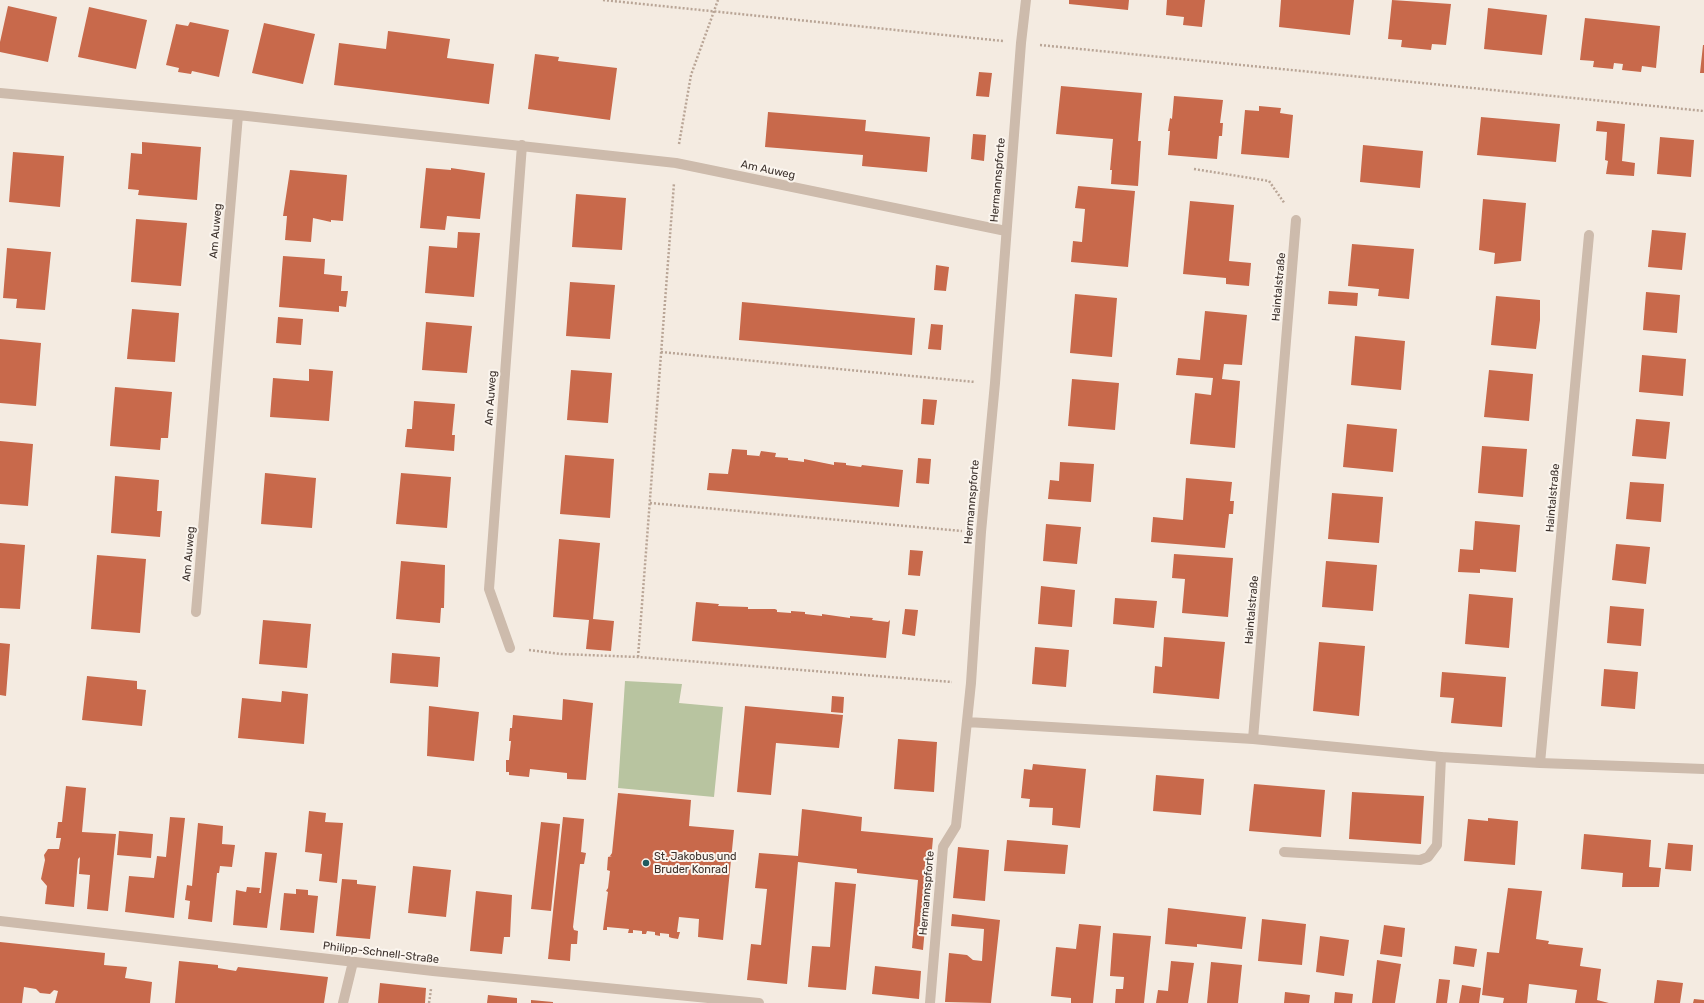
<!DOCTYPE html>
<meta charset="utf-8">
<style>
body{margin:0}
canvas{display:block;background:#f4ebe1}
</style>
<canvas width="1704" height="1003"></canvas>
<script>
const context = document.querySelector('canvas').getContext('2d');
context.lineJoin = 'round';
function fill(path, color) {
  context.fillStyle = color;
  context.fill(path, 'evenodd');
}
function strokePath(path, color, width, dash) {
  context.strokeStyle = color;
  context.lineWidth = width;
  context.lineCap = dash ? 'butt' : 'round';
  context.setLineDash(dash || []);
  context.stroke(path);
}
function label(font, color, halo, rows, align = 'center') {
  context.font = font + ' Rubik,sans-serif';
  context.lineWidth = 4;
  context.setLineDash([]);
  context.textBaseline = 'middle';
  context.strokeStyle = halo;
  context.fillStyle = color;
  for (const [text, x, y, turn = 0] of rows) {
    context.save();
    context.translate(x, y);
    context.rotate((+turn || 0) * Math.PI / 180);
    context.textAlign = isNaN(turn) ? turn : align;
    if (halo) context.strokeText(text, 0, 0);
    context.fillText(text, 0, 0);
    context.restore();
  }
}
const green = new Path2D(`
 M 625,681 L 682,684 L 679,703 L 723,707 L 714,797 L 618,788 Z`);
const building = new Path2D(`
 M 1069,0 L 1129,0 L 1128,10 L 1069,4 Z
 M 1167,0 L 1205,0 L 1202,27 L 1183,25 L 1184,17 L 1166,15 Z
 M 1281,0 L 1354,0 L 1350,35 L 1279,27 Z
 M 1392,0 L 1451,4 L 1446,45 L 1432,44 L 1431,50 L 1401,47 L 1402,40 L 1388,39 Z
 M 8,6 L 57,17 L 48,62 L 0,52 L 0,42 Z
 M 89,7 L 147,20 L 136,69 L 78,57 Z
 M 1488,8 L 1547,15 L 1542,55 L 1484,49 Z
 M 1585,18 L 1660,26 L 1656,68 L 1642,66 L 1641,72 L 1622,70 L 1623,64 L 1614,63 L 1613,69 L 1593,67 L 1594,61 L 1580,60 Z
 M 190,22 L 229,30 L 219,77 L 192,71 L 191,74 L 178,72 L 179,68 L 166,65 L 176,24 L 188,26 Z
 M 264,23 L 315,34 L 303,84 L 252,73 Z
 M 388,31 L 450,39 L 447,58 L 494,64 L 489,104 L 334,85 L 339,43 L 386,49 Z
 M 1703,45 L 1704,45 L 1704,73 L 1700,73 Z
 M 535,54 L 559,57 L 558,61 L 617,68 L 610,120 L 528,109 Z
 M 979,72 L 992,73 L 989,97 L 976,96 Z
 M 1061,86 L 1142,93 L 1138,141 L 1141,141 L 1138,186 L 1111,184 L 1112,170 L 1110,170 L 1113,139 L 1056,134 Z
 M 1174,96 L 1223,100 L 1220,123 L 1223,123 L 1222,136 L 1219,136 L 1217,159 L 1168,155 L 1170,131 L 1168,131 L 1170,118 L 1172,119 Z
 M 1259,106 L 1281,108 L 1280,113 L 1293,115 L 1289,158 L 1241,154 L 1245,110 L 1259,111 Z
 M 768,112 L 866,120 L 865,131 L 930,137 L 927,172 L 862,166 L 863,155 L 765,147 Z
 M 1481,117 L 1560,124 L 1556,162 L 1477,155 Z
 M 1597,121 L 1625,124 L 1622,161 L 1635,163 L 1634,176 L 1606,174 L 1608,161 L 1605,160 L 1607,132 L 1596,131 Z
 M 973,134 L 986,135 L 984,161 L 971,159 Z
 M 1660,137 L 1694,140 L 1691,177 L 1657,174 Z
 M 142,142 L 201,147 L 197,200 L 138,195 L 139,190 L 128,189 L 131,153 L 142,154 Z
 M 1363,145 L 1423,151 L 1420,188 L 1360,182 Z
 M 13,152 L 64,156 L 60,207 L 9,202 Z
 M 426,168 L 451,170 L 451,168 L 485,173 L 480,219 L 447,216 L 445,230 L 420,228 Z
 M 290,170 L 347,175 L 343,221 L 331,220 L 331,222 L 313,218 L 311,242 L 285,240 L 287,216 L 283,216 Z
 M 1078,186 L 1135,191 L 1128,267 L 1071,262 L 1073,241 L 1082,242 L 1085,209 L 1075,208 Z
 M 576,194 L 626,198 L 622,250 L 572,247 Z
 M 1483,199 L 1526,203 L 1521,261 L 1494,264 L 1495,253 L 1479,250 Z
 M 1190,201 L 1234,205 L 1229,261 L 1251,263 L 1249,286 L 1226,284 L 1226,278 L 1183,274 Z
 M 136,219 L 187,223 L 181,286 L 131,282 Z
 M 1652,230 L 1686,233 L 1682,270 L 1648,267 Z
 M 458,232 L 480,233 L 474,297 L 425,293 L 429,246 L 457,248 Z
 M 1352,244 L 1414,249 L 1409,299 L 1378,296 L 1379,289 L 1348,286 Z
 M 7,248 L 51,252 L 45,310 L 16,308 L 17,299 L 3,298 Z
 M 283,256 L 325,259 L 324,274 L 342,276 L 341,291 L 348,291 L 346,307 L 339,306 L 339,312 L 279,307 Z
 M 936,265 L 949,267 L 946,291 L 934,290 Z
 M 570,282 L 615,285 L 610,339 L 566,336 Z
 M 1329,291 L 1358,293 L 1357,306 L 1328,304 Z
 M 1646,292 L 1680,295 L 1677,333 L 1643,330 Z
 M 1075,294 L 1117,298 L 1112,357 L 1070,353 Z
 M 1496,296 L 1540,300 L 1540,320 L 1536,349 L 1491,345 Z
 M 742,302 L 915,318 L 912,355 L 739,340 Z
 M 132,309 L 179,313 L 175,362 L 127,359 Z
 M 1205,311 L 1247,315 L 1242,365 L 1224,364 L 1222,379 L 1240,381 L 1235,448 L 1190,444 L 1195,393 L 1211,395 L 1213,378 L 1176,375 L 1178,358 L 1200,360 Z
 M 278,317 L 303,319 L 301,345 L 276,343 Z
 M 426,322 L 472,326 L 467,373 L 422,370 Z
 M 931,324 L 943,325 L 941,350 L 928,349 Z
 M 1355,336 L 1405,341 L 1401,390 L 1351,385 Z
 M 0,339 L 41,343 L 36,406 L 0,403 Z
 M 1642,355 L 1686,359 L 1683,396 L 1639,392 Z
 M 309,369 L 333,371 L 329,421 L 270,417 L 273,378 L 309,381 Z
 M 571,370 L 612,373 L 608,423 L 567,420 Z
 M 1489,370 L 1533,374 L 1529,421 L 1484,417 Z
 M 1072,379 L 1119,383 L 1115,430 L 1068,426 Z
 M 115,387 L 172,392 L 168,438 L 161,438 L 160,450 L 110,446 Z
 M 923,399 L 937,400 L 934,425 L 921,424 Z
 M 414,401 L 455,404 L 452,435 L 455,435 L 454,451 L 405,447 L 407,429 L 412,429 Z
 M 1636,419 L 1670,422 L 1666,459 L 1632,456 Z
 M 1347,424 L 1397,429 L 1393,472 L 1343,467 Z
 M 0,441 L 33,444 L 28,506 L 0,504 Z
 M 1482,446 L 1527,449 L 1523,497 L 1478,493 Z
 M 732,449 L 747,450 L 747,455 L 759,456 L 759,457 L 761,451 L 776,453 L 775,457 L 788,458 L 788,460 L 804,462 L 804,459 L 834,465 L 834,462 L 846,463 L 846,465 L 861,467 L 862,465 L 903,470 L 899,507 L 707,490 L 709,473 L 728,474 Z
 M 565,455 L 614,459 L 610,518 L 560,514 Z
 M 918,458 L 931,459 L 929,484 L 916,483 Z
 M 1060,462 L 1094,464 L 1091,502 L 1048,499 L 1050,480 L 1059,481 Z
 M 265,473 L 316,478 L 312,528 L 261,524 Z
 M 401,473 L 451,477 L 447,528 L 396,524 Z
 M 115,476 L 159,480 L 157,511 L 162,511 L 160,537 L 111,533 Z
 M 1186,478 L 1232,482 L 1230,501 L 1234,501 L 1233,514 L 1229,514 L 1225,548 L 1151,542 L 1153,517 L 1183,520 Z
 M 1630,482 L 1664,484 L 1661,522 L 1626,519 Z
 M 1332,493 L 1383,497 L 1379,543 L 1328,539 Z
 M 1475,521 L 1520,525 L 1516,572 L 1480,569 L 1480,573 L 1458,572 L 1460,549 L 1473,550 Z
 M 1046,524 L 1081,527 L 1077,564 L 1043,561 Z
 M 559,539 L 600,543 L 593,619 L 614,621 L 611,651 L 586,649 L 589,620 L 553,617 Z
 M 0,543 L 25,545 L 20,609 L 0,608 Z
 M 1616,544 L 1650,547 L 1646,584 L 1612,580 Z
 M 910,550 L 923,551 L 920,576 L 908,575 Z
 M 1174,554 L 1233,558 L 1228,617 L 1182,613 L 1185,579 L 1172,578 Z
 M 97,555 L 146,559 L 140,633 L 91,629 Z
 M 401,561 L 445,565 L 444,608 L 441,608 L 440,623 L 396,619 Z
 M 1326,561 L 1377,565 L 1373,611 L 1322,607 Z
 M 1041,586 L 1075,590 L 1072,627 L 1038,624 Z
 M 1469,594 L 1513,598 L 1509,648 L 1465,644 Z
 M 1115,598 L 1157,601 L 1154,628 L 1113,624 Z
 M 696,602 L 719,604 L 718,606 L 748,607 L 748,609 L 775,609 L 777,610 L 777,612 L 791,613 L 791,611 L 805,612 L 805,614 L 822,616 L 822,614 L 850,618 L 850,616 L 873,618 L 872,620 L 888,622 L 890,620 L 886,658 L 692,641 Z
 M 1610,606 L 1644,609 L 1641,646 L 1607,643 Z
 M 905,609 L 918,610 L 915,636 L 902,634 Z
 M 263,620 L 311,624 L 307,668 L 259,664 Z
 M 1164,637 L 1225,642 L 1219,699 L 1153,693 L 1155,666 L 1162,667 Z
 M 1319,642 L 1365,646 L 1359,716 L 1313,711 Z
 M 0,643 L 10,644 L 6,696 L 0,695 Z
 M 1035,647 L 1069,650 L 1066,687 L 1032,684 Z
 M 392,653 L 440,657 L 438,687 L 390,683 Z
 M 1604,669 L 1638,672 L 1635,709 L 1601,706 Z
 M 1442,672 L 1506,677 L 1502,727 L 1451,723 L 1454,698 L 1440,697 Z
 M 87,676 L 137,681 L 137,689 L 146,690 L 142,726 L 82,720 Z
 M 282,691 L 308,694 L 304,744 L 238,738 L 242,698 L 281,702 Z
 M 832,696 L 844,697 L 843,713 L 831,712 Z
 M 563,699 L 593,703 L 586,780 L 567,779 L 567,773 L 530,769 L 529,777 L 509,775 L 509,772 L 506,772 L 506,760 L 509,760 L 511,741 L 509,741 L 510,728 L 512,728 L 513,715 L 562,720 Z
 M 429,706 L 479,712 L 474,761 L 427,756 Z
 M 745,706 L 843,715 L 839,748 L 776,743 L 771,795 L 737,792 Z
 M 898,739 L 937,742 L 934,792 L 894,789 Z
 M 1033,764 L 1086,769 L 1080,828 L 1052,825 L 1053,808 L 1029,807 L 1030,799 L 1021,798 L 1024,769 L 1032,770 Z
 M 1156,775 L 1204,779 L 1201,815 L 1153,811 Z
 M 1254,784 L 1325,790 L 1321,837 L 1249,831 Z
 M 66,786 L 86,788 L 82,832 L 116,834 L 108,911 L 87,909 L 90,875 L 79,874 L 80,857 L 78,859 L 74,907 L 45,904 L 47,886 L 41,879 L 45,860 L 44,855 L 48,849 L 59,849 L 61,838 L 56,838 L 58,822 L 62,822 Z
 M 1352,792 L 1424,796 L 1421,844 L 1349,839 Z
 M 618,793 L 691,800 L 689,826 L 734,830 L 723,940 L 698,937 L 699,919 L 679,917 L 677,932 L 680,932 L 678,939 L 672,938 L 669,937 L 669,934 L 660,933 L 660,936 L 655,935 L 655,932 L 647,931 L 646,934 L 642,934 L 642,931 L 633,930 L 633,933 L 628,933 L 629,929 L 607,927 L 607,930 L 603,930 L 608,892 L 606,891 L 608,888 L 610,871 L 607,870 L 608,857 L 612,856 L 610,856 L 612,853 Z
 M 802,809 L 862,817 L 861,831 L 933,838 L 923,950 L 912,948 L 918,880 L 857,873 L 857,869 L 798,862 L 787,984 L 747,980 L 751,944 L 761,945 L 767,889 L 755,888 L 759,853 L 798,856 Z
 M 309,811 L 326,813 L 325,822 L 343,823 L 337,883 L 319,881 L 322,854 L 305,852 Z
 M 170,817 L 185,818 L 174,918 L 125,912 L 129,876 L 154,878 L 157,856 L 166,857 Z
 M 563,817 L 584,819 L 581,852 L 586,853 L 584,864 L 580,864 L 573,927 L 574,930 L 578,931 L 577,944 L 571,944 L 570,961 L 548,959 Z
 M 1488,818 L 1518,821 L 1515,865 L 1464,861 L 1468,819 L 1488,821 Z
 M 541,822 L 560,824 L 551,911 L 531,909 Z
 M 198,823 L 223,826 L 222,844 L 235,845 L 232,867 L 220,866 L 219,873 L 217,873 L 212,922 L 188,919 L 190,901 L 185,900 L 187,885 L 192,886 Z
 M 119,831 L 153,834 L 151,858 L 117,855 Z
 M 1584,834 L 1651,840 L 1649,867 L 1661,868 L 1659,887 L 1622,887 L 1623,873 L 1581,869 Z
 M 1007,840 L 1068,845 L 1065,874 L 1004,871 Z
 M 1668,843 L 1693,845 L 1691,871 L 1665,869 Z
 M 958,847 L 989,850 L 985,901 L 953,898 Z
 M 265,852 L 277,853 L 267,928 L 233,925 L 236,890 L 246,892 L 247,887 L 260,888 L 259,893 L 261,893 Z
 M 413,866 L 451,870 L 446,917 L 408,913 Z
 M 342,879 L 357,880 L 357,884 L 376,886 L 370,939 L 336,936 Z
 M 835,882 L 856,884 L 846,990 L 808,987 L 812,946 L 830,947 Z
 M 1508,888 L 1542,891 L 1536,939 L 1549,941 L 1548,944 L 1583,948 L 1580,966 L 1601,969 L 1597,1000 L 1609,1003 L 1575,1003 L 1577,990 L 1529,984 L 1527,1003 L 1503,1003 L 1504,998 L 1482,995 L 1487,952 L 1499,953 Z
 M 296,889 L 308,890 L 308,895 L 318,896 L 314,933 L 280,930 L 284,893 L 296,894 Z
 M 476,891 L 512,895 L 510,937 L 504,937 L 502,954 L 470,951 Z
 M 1168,908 L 1246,917 L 1242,949 L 1197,944 L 1197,947 L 1165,944 Z
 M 952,914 L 1000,920 L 991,1003 L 945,1002 L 949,953 L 967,955 L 973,960 L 982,961 L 984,929 L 951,926 Z
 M 1262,919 L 1306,924 L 1302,965 L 1258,961 Z
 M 1079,924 L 1101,926 L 1093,1003 L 1071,1003 L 1071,998 L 1051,996 L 1056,947 L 1076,949 Z
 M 1384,925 L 1405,928 L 1402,957 L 1380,954 Z
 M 1113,933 L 1151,936 L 1144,1003 L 1115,1003 L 1116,989 L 1123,989 L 1124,977 L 1110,976 Z
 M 1320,936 L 1349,940 L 1344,976 L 1316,972 Z
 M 0,942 L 105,953 L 104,965 L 127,967 L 125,978 L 152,982 L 150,1003 L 55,1003 L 58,991 L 54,990 L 50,994 L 40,993 L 36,989 L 24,987 L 22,1003 L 0,1003 Z
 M 1455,946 L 1477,949 L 1474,967 L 1453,964 Z
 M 1377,960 L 1401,964 L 1395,1003 L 1372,1003 Z
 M 179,961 L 218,965 L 218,968 L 236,971 L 238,967 L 328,977 L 324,1003 L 175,1003 Z
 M 1171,961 L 1194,963 L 1188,1003 L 1156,1003 L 1158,990 L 1168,991 Z
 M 1211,962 L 1242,965 L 1238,1003 L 1207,1003 Z
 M 875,966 L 921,971 L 919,999 L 872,994 Z
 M 1439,979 L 1450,980 L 1447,1003 L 1436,1003 Z
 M 1657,980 L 1683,983 L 1680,1003 L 1654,1003 Z
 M 380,983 L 426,988 L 425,1003 L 378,1003 Z
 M 1462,985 L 1481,988 L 1479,1003 L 1459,1003 Z
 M 1285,992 L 1310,995 L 1309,1003 L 1284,1003 Z
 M 1335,992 L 1353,994 L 1352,1003 L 1334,1003 Z
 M 488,995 L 517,998 L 517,1003 L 487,1003 Z
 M 1694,999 L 1704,1000 L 1704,1003 L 1693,1003 Z
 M 531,1000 L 553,1002 L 553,1003 L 531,1003 Z`);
const path = new Path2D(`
 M 603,0 L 1003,41
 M 1040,45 L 1704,111
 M 679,144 L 691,75 L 718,0
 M 1194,169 L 1269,181 L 1285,204
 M 661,352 L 975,382
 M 650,503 L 962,531
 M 529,650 L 561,654 L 638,657 L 952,682
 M 638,657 L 674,183
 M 429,1003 L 431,989`);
const lane = new Path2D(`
 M 1284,852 L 1420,860 L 1428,857 L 1437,845 L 1441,757`);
const street = new Path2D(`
 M 0,93 L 238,115 L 676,163 L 1006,231
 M 196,612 L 238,115
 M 510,648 L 489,589 L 522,145
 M 967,722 L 1253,739 L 1441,757 L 1540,763 L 1704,769
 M 1253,739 L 1296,220
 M 1540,763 L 1589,235
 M 0,921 L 433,971 L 759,1003
 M 343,1003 L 353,962
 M 930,1003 L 943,847 L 956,826 L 971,683 L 981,532 L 995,383 L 1021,43 L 1026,0`);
const markers = [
 [646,863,4,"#1f5a5e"]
];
const streetNames = [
 ["Am Auweg",768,170,12],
 ["Hermannspforte",998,180,-85],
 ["Am Auweg",216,231,-85],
 ["Haintalstraße",1279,287,-85],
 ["Am Auweg",491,398,-86],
 ["Haintalstraße",1553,498,-85],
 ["Hermannspforte",972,502,-85],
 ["Am Auweg",189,554,-85],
 ["Haintalstraße",1252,610,-85],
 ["Hermannspforte",927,893,-85],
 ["Philipp-Schnell-Straße",381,953,7]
];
const poiNames = [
 ["St. Jakobus und",654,857],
 ["Bruder Konrad",654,870]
];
fill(green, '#b8c4a0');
fill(building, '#c8694b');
strokePath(path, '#b9a596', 2.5, [2, 2]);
strokePath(lane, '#cdbbac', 10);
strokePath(street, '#cdbbac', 10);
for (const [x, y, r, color] of markers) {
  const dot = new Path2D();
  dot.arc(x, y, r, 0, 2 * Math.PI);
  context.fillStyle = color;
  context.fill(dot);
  strokePath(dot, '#fbf5ee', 1.5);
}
label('11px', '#3b302b', '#fbf5ee', streetNames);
label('11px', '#3b302b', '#fbf5ee', poiNames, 'left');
</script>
